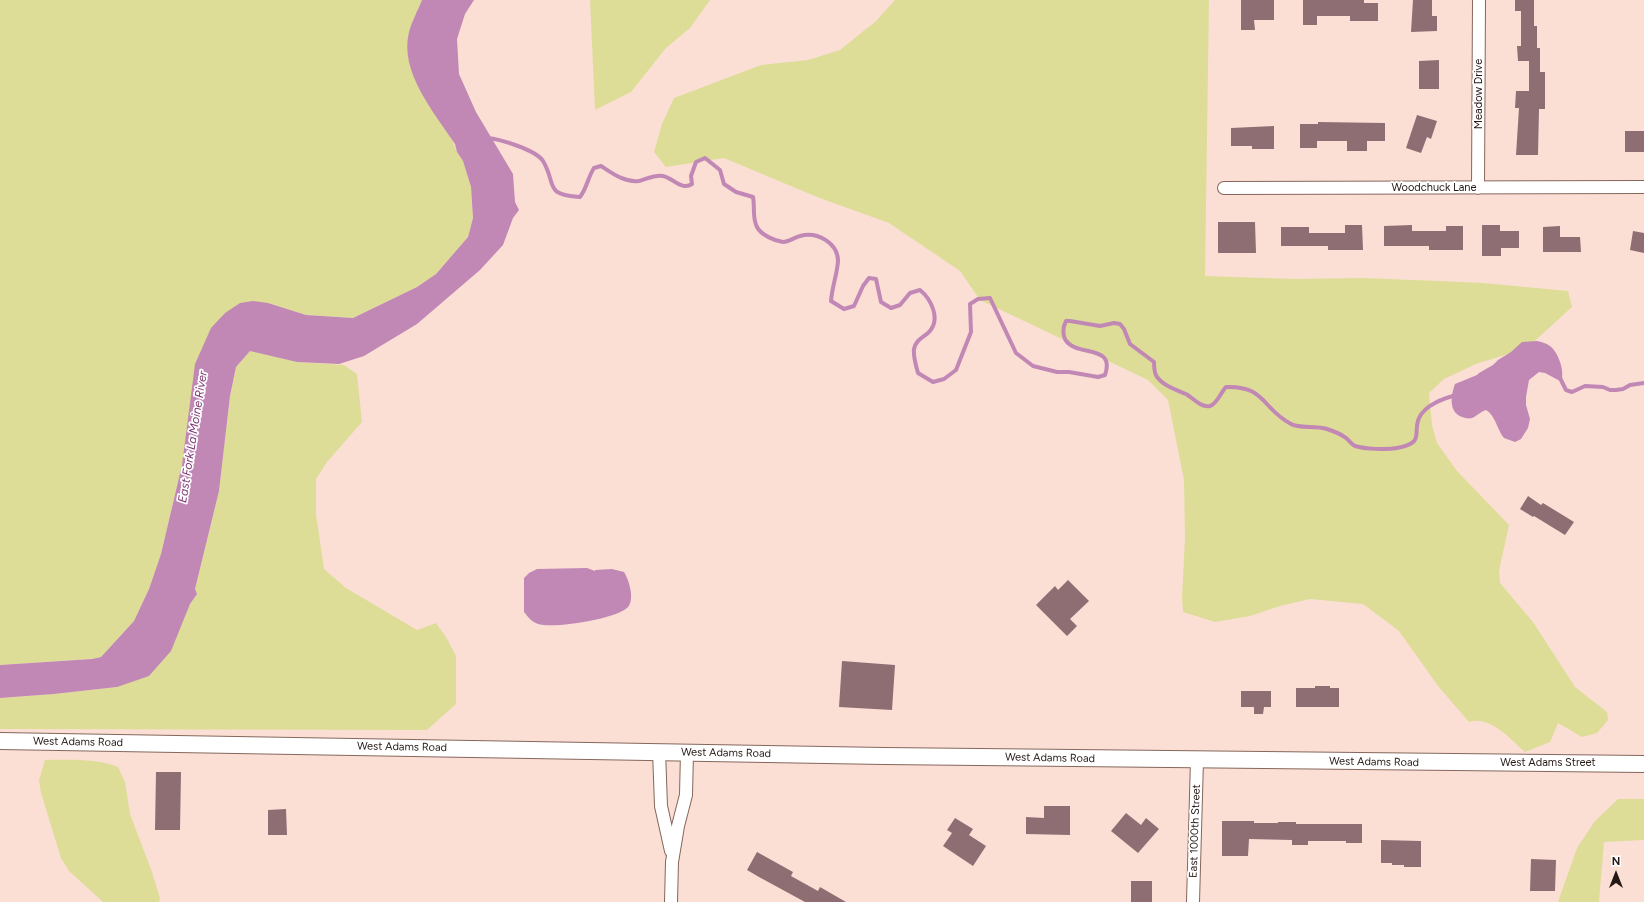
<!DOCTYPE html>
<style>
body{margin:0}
#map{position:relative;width:1644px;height:902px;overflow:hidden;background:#fbdfd5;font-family:Figtree,sans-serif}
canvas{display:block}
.north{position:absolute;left:1596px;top:854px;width:40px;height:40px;-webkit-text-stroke:3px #fff;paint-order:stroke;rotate:0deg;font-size:11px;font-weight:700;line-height:16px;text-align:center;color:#251915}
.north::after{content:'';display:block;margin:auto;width:14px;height:18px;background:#251915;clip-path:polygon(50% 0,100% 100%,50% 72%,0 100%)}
</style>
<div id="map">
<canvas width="1644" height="902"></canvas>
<div class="north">N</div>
</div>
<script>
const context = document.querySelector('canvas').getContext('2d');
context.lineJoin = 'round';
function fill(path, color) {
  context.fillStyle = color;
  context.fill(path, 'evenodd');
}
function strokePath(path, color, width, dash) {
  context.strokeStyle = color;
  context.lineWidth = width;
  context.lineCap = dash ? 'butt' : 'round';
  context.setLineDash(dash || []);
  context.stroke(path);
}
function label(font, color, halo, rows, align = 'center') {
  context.font = font + ' Figtree,sans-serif';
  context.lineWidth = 3.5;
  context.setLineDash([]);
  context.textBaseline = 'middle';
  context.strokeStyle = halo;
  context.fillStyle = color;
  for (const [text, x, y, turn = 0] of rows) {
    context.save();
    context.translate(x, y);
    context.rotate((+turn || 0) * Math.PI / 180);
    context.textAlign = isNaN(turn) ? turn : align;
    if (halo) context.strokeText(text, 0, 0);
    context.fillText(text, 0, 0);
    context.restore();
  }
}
const green = new Path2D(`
 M 0,0 L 422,0 L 409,32 L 457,152 L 463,161 L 471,187 L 473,218 L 468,237 L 436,274 L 417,287 L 353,318 L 306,315 L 268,303 L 182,465 L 161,554 L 149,589 L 134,621 L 101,657 L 92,659 L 0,665 Z
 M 590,0 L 710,0 L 690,28 L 666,48 L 631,92 L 595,110 Z
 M 895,0 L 1209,0 L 1205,276 L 1296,279 L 1363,278 L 1439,281 L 1483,283 L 1568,291 L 1572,307 L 1527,348 L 1476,364 L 1444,379 L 1429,393 L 1432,425 L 1437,443 L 1457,471 L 1509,525 L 1499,571 L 1500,583 L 1533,622 L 1575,687 L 1607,712 L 1608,720 L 1597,733 L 1582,737 L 1558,723 L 1550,742 L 1525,752 C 1510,739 1490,715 1469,722 L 1438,686 L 1399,631 L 1363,604 L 1310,599 L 1280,606 L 1250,616 L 1215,622 L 1183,612 L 1182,597 L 1185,538 L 1184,480 L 1168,400 L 1148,380 L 980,300 L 960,271 L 889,223 L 817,197 L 724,158 L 666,167 L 654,152 L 662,124 L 674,98 L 761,65 L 808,60 L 840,50 L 876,21 Z
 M 251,350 L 297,362 L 344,365 L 357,374 L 362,422 L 327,462 L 316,479 L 316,514 L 324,569 L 346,588 L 417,630 L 436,623 L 446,637 L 456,656 L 456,704 L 427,730 L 0,729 L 0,698 L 54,694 L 117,687 L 190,604 L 197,594 L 195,589 L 219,491 L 230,396 L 236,367 Z
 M 45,760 C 70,760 95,758 118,767 L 125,782 L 130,814 L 152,872 L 160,898 L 159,902 L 103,902 L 69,871 L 61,858 L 41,793 L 39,780 Z
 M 1618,799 L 1644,799 L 1644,840 L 1604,842 L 1599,902 L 1558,902 L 1577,848 L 1595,821 Z`);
const water = new Path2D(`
 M 422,0 L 474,0 L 465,14 L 457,39 L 459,74 L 476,112 L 513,174 L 515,202 L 519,210 L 513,218 L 503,245 L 480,270 L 417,324 L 364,356 L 339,364 L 297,362 L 250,351 L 236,367 L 230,396 L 219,491 L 195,589 L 197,594 L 190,604 L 171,651 L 149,676 L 117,687 L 54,694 L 0,698 L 0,665 L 92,659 L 101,657 L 134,621 L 149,589 L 161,554 L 182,465 L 195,364 L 211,328 L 225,313 L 240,303 L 253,301 L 268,303 L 306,315 L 353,318 L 417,287 L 436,274 L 468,237 L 473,218 L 471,187 L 463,161 L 457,152 L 455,144 C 434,112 399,72 409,32 C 412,21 418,10 422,0 Z
 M 1537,341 C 1541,342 1546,343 1550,346 C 1558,352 1564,369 1562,379 L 1560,381 L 1545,373 L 1539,372 L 1529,380 L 1526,397 L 1526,405 L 1530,419 L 1528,428 L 1521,439 L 1515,442 L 1504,438 C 1497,430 1496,416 1486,410 C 1480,412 1477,416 1472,418 C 1469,419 1465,418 1462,417 C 1448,412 1451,395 1455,384 L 1477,375 L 1479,373 L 1493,365 L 1498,360 L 1511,352 L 1522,342 Z
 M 587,568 L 595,571 L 595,570 L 612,569 L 624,572 C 629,580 635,599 628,607 C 618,619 553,629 538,624 C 532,622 528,617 524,612 L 524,578 L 529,573 L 537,569 Z`);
const stream = new Path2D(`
 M 487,138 C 500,139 536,150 543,161 C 557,184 543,195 580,197 C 587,188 588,177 594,168 L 601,166 C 612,173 625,183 639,181 C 647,179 655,174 663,176 C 673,178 682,191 692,184 L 691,176 L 696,162 L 705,158 L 720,170 L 724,184 L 736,192 L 753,197 C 755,207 752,218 757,227 C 761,235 775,241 783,242 C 789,242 795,237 800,236 C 817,231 838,243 838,261 C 837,275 832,287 831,301 L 844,309 L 854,306 L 863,286 L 869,278 L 876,279 L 881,302 L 891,308 L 900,305 L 910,293 L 920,290 C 931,299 942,320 928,333 C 922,338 916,340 914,349 C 913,357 916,365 918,373 L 933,382 L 944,379 L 956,370 L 971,332 L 970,304 L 978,299 L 990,298 L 1016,353 L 1033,366 L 1057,372 L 1069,372 L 1098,377 L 1105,375 C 1116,343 1075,358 1065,339 C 1062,332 1063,327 1066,321 L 1070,321 L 1100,326 L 1114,323 L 1120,324 L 1124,329 L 1130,344 L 1154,362 C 1154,367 1154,373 1157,377 C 1164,386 1176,390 1186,394 C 1193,398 1201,408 1210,406 C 1217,404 1221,392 1226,387 C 1266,386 1261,408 1291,424 C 1299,429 1316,425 1327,429 C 1333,431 1341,434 1346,438 C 1349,440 1351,444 1355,446 C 1365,449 1387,450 1397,448 C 1426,442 1412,434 1419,418 C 1425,405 1444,398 1457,395
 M 1559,376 L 1566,390 L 1572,392 L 1585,386 L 1603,387 L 1610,390 L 1616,390 L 1623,389 L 1630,385 L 1644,383`);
const building = new Path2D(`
 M 1241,0 L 1274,0 L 1274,20 L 1254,20 L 1255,30 L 1241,30 Z
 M 1303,0 L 1364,0 L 1364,3 L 1378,3 L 1378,21 L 1350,21 L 1350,16 L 1317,16 L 1317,25 L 1303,25 Z
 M 1413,0 L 1432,0 L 1432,16 L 1437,16 L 1437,31 L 1411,32 Z
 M 1515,0 L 1534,0 L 1534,26 L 1537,26 L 1537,48 L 1540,48 L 1540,72 L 1545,72 L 1545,109 L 1539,109 L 1538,155 L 1516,155 L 1519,108 L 1515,108 L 1516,91 L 1529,91 L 1529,61 L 1518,61 L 1517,46 L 1521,46 L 1521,11 L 1515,11 Z
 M 1439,60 L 1439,89 L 1419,89 L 1419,61 Z
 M 1417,115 L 1437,121 L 1431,139 L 1427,137 L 1421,153 L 1406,148 Z
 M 1318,122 L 1385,123 L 1385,141 L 1367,141 L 1367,151 L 1347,151 L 1347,141 L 1317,141 L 1317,148 L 1300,148 L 1300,124 L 1318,124 Z
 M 1274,126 L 1274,149 L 1252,149 L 1252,146 L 1231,146 L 1231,128 Z
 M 1625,131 L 1644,131 L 1644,152 L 1625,152 Z
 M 1218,222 L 1255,222 L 1256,253 L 1218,253 Z
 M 1345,225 L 1362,225 L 1363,250 L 1328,250 L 1328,246 L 1281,246 L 1281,227 L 1309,227 L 1309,233 L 1345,233 Z
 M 1412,225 L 1412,231 L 1446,231 L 1446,226 L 1463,226 L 1463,250 L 1429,250 L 1429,246 L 1384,246 L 1384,226 Z
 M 1482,225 L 1500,225 L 1500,231 L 1519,231 L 1519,248 L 1501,248 L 1501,256 L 1482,256 Z
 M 1560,226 L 1560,237 L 1580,237 L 1581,252 L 1543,252 L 1543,227 Z
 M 1633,231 L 1644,233 L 1644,253 L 1630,250 Z
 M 1528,496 L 1541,505 L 1543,503 L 1574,522 L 1565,535 L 1534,516 L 1533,517 L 1520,509 Z
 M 1068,580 L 1089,601 L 1070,619 L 1077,626 L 1067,636 L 1036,605 L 1055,586 L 1058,590 Z
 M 842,661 L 895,665 L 892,710 L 839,707 Z
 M 1315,686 L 1330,686 L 1330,688 L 1339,688 L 1339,707 L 1296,707 L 1296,688 L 1315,688 Z
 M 1241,691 L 1271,691 L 1271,707 L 1264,707 L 1263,714 L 1254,714 L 1254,707 L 1241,707 Z
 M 156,772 L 181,772 L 180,830 L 155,830 Z
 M 1044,806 L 1070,806 L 1070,835 L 1026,834 L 1026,817 L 1044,818 Z
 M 286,809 L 287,835 L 268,835 L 268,810 Z
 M 1126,813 L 1141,825 L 1146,818 L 1159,829 L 1138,853 L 1111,831 Z
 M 955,818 L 973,829 L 969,835 L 986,846 L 973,866 L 943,846 L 952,833 L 947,830 Z
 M 1222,821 L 1254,821 L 1254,823 L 1278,823 L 1278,822 L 1296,822 L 1296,824 L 1362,824 L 1362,843 L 1346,843 L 1346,841 L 1308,841 L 1308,845 L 1292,845 L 1292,840 L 1249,839 L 1248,856 L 1222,856 Z
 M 1381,840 L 1421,841 L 1421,867 L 1404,867 L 1404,865 L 1392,865 L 1392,863 L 1381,863 Z
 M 757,852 L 793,872 L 791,876 L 818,891 L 820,887 L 846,902 L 805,902 L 759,877 L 747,870 Z
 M 1531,859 L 1556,860 L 1555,891 L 1530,891 Z
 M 1131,881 L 1152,881 L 1152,902 L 1131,902 Z`);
const minor = new Path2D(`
 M 1224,188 L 1644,187
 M 1478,188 L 1479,0
 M 659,751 L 661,806 L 671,851
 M 671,902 L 672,862 L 678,826 L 686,795 L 687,752
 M 1193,902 L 1197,760`);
const tertiary = new Path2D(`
 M 0,741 L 884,756 L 1644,764`);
const streetNames = [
 ["Meadow Drive",1479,94,-90],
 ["Woodchuck Lane",1434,188],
 ["West Adams Road",78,742,1],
 ["West Adams Road",402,747,1],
 ["West Adams Road",726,753,1],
 ["West Adams Road",1050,758,1],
 ["West Adams Road",1374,762,1],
 ["West Adams Street",1548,763],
 ["East 1000th Street",1195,831,-88]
];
const waterNames = [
 ["East Fork La Moine River",193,437,-81]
];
fill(green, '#dddd98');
fill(water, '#c188b6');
strokePath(stream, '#c188b6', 4);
fill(building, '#8e6d73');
strokePath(minor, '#85675c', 14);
strokePath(tertiary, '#85675c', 18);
strokePath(minor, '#fff', 12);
strokePath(tertiary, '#fff', 16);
label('11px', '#251915', '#fff', streetNames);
label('italic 12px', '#7b3671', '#fff', waterNames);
</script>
